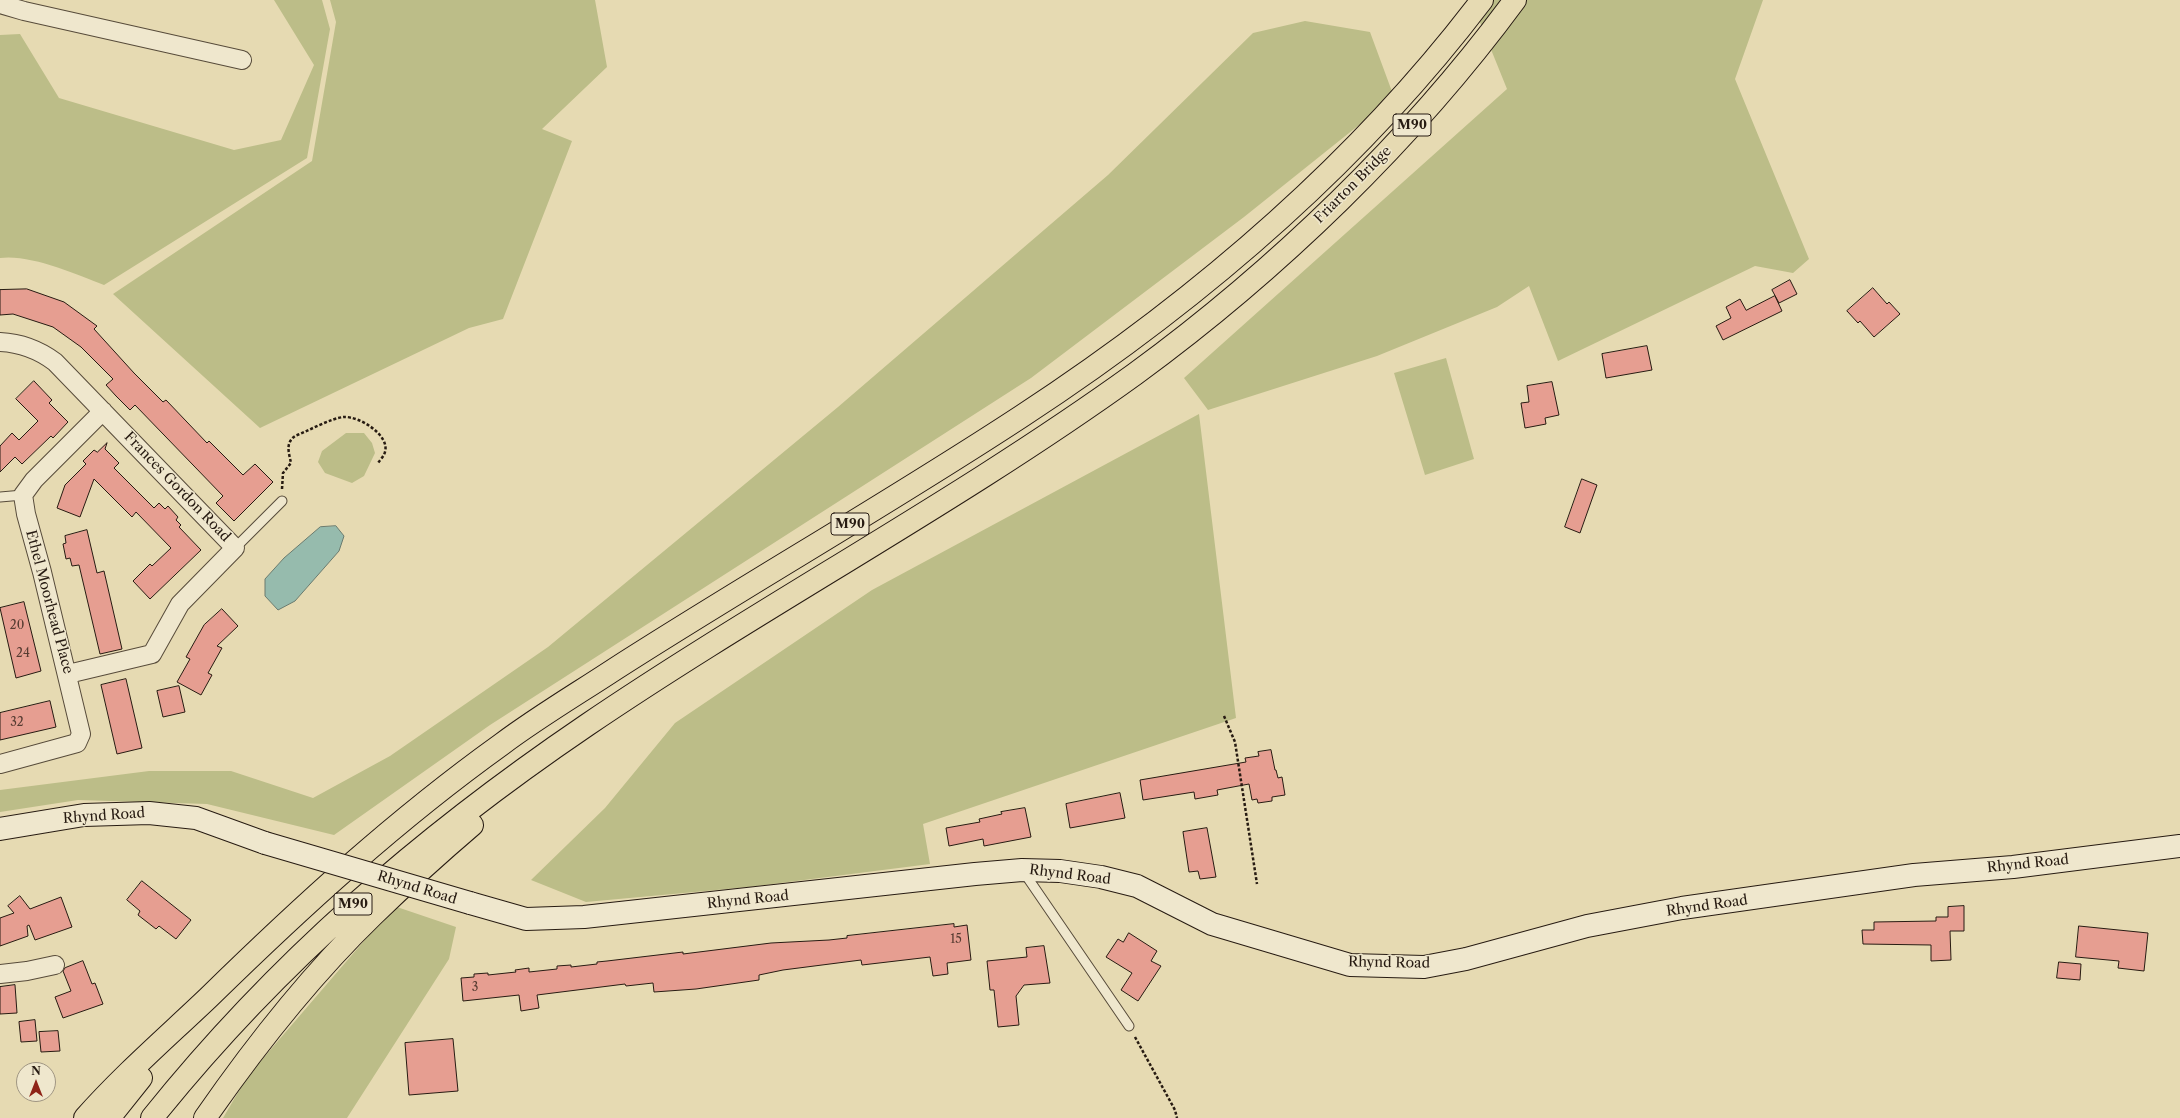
<!DOCTYPE html>
<style>
body{margin:0}
#map{position:relative;width:2180px;height:1118px;overflow:hidden;background:#e6dab2;font-family:"Libre Caslon Text",serif}
canvas{display:block}
.north{position:absolute;left:16px;top:1062px;width:40px;height:40px;box-sizing:border-box;background:#efe7cd;border:1px solid #9f9582;border-radius:50%;rotate:0deg;font-size:11px;font-weight:700;line-height:16px;text-align:center;color:#271b12}
.north::after{content:'';display:block;margin:auto;width:14px;height:18px;background:#8f2418;clip-path:polygon(50% 0,100% 100%,50% 72%,0 100%)}
</style>
<div id="map">
<canvas width="2180" height="1118"></canvas>
<div class="north">N</div>
</div>
<script>
const context = document.querySelector('canvas').getContext('2d');
context.lineJoin = 'round';
function fill(path, color) {
  context.fillStyle = color;
  context.fill(path, 'evenodd');
}
function strokePath(path, color, width, dash) {
  context.strokeStyle = color;
  context.lineWidth = width;
  context.lineCap = dash ? 'butt' : 'round';
  context.setLineDash(dash || []);
  context.stroke(path);
}
function label(font, color, halo, rows, align = 'center') {
  context.font = font + ' "Libre Caslon Text",serif';
  context.lineWidth = 3;
  context.setLineDash([]);
  context.textBaseline = 'middle';
  context.strokeStyle = halo;
  context.fillStyle = color;
  for (const [text, x, y, turn = 0] of rows) {
    context.save();
    context.translate(x, y);
    context.rotate((+turn || 0) * Math.PI / 180);
    context.textAlign = isNaN(turn) ? turn : align;
    if (halo) context.strokeText(text, 0, 0);
    context.fillText(text, 0, 0);
    context.restore();
  }
}
const green = new Path2D(`
 M 274,0 L 322,0 L 330,29 L 307,158 L 104,285 C 76,274 30,254 0,258 L 0,35 L 20,34 L 59,98 L 234,150 L 281,140 L 314,65 Z
 M 330,0 L 595,0 L 607,67 L 542,129 L 572,141 L 503,319 L 469,328 L 260,428 L 113,294 L 312,161 L 336,22 Z
 M 1471,0 L 1763,0 L 1735,79 L 1809,259 L 1793,273 L 1755,266 L 1558,361 L 1529,286 L 1497,307 L 1377,356 L 1208,410 L 1184,378 L 1507,89 Z
 M 1305,21 L 1370,32 L 1394,97 L 1244,217 L 1031,378 L 490,725 L 334,835 L 207,804 L 78,800 L 0,812 L 0,790 L 149,771 L 231,771 L 313,798 L 390,756 L 548,647 L 838,407 L 1108,175 L 1253,33 Z
 M 1446,358 L 1474,459 L 1425,475 L 1394,373 Z
 M 1199,414 L 1236,718 L 923,824 L 930,864 L 749,887 L 586,902 L 531,880 L 605,808 L 675,723 L 872,590 Z
 M 346,433 L 364,433 L 372,443 L 375,453 L 364,476 L 352,483 L 325,473 L 318,462 L 322,451 Z
 M 394,906 L 456,927 L 449,959 L 347,1118 L 223,1118 L 247,1077 Z`);
const water = new Path2D(`
 M 336,526 L 344,536 L 339,551 L 295,601 L 278,610 L 265,596 L 265,579 L 284,558 L 320,527 Z`);
const building = new Path2D(`
 M 1790,280 L 1797,294 L 1779,303 L 1772,290 Z
 M 1873,288 L 1887,304 L 1889,302 L 1900,314 L 1874,337 L 1860,321 L 1858,323 L 1847,311 Z
 M 27,289 L 64,302 L 97,326 L 94,329 L 134,373 L 163,402 L 166,400 L 207,443 L 209,441 L 243,475 L 255,464 L 273,482 L 234,521 L 216,503 L 223,496 L 135,405 L 130,410 L 116,396 L 106,385 L 113,379 L 81,347 L 53,327 L 13,314 L 0,315 L 0,290 Z
 M 1775,296 L 1782,311 L 1723,340 L 1716,326 L 1731,318 L 1726,307 L 1740,299 L 1746,310 Z
 M 1647,346 L 1652,370 L 1606,378 L 1602,354 Z
 M 34,381 L 52,400 L 49,403 L 68,422 L 53,438 L 51,436 L 22,464 L 15,457 L 0,472 L 0,446 L 12,433 L 19,440 L 38,421 L 16,399 Z
 M 1552,382 L 1559,415 L 1545,418 L 1546,424 L 1525,428 L 1521,403 L 1529,402 L 1527,386 Z
 M 107,443 L 105,449 L 119,463 L 114,468 L 154,508 L 159,503 L 165,509 L 168,506 L 178,517 L 176,520 L 181,525 L 179,527 L 201,550 L 150,599 L 133,581 L 150,564 L 152,566 L 171,548 L 136,512 L 132,517 L 94,479 L 80,517 L 57,508 L 65,485 L 86,464 L 83,461 L 94,450 L 97,452 Z
 M 1582,479 L 1597,485 L 1580,533 L 1565,527 Z
 M 87,530 L 97,573 L 104,571 L 122,649 L 100,654 L 79,565 L 72,566 L 70,558 L 66,559 L 63,544 L 66,543 L 65,536 Z
 M 24,602 L 41,671 L 16,678 L 0,608 Z
 M 222,609 L 238,626 L 217,646 L 222,648 L 208,673 L 212,675 L 201,695 L 177,682 L 190,659 L 186,657 L 204,625 Z
 M 126,679 L 142,748 L 117,754 L 101,685 Z
 M 179,686 L 185,712 L 163,717 L 157,691 Z
 M 50,701 L 56,727 L 0,740 L 0,713 Z
 M 1271,750 L 1275,770 L 1276,770 L 1278,778 L 1282,777 L 1285,795 L 1272,797 L 1272,801 L 1258,803 L 1257,799 L 1252,800 L 1249,784 L 1217,790 L 1218,795 L 1195,799 L 1194,792 L 1143,800 L 1140,780 L 1246,762 L 1245,758 L 1259,756 L 1258,752 Z
 M 1120,793 L 1125,818 L 1070,828 L 1066,804 Z
 M 1025,808 L 1031,837 L 984,846 L 983,839 L 949,846 L 946,828 L 980,822 L 979,819 L 1002,814 L 1001,812 Z
 M 1207,828 L 1216,877 L 1200,879 L 1198,871 L 1189,872 L 1183,832 Z
 M 142,881 L 191,920 L 176,939 L 159,926 L 156,929 L 138,915 L 140,911 L 127,900 Z
 M 20,896 L 30,909 L 61,897 L 72,927 L 35,940 L 29,925 L 27,926 L 28,936 L 0,946 L 0,918 L 14,913 L 8,906 Z
 M 1964,906 L 1964,931 L 1950,931 L 1951,960 L 1931,961 L 1931,945 L 1863,944 L 1862,930 L 1874,930 L 1874,922 L 1936,921 L 1936,917 L 1948,917 L 1948,907 Z
 M 954,924 L 954,927 L 967,925 L 971,960 L 947,963 L 948,974 L 933,976 L 930,957 L 862,965 L 861,960 L 783,970 L 759,975 L 759,980 L 696,989 L 654,992 L 653,983 L 626,986 L 625,984 L 537,995 L 539,1008 L 521,1011 L 519,995 L 463,1001 L 461,978 L 474,977 L 474,974 L 488,973 L 488,975 L 516,972 L 515,970 L 529,968 L 529,972 L 557,969 L 557,966 L 571,965 L 571,967 L 597,964 L 597,962 L 607,961 L 683,952 L 683,954 L 771,943 L 829,940 L 847,938 L 847,936 Z
 M 2079,926 L 2148,933 L 2144,971 L 2118,968 L 2119,961 L 2076,957 Z
 M 1129,933 L 1157,951 L 1151,961 L 1161,966 L 1138,1001 L 1121,990 L 1132,973 L 1106,957 L 1118,939 L 1123,942 Z
 M 1044,946 L 1050,983 L 1024,985 L 1016,996 L 1019,1025 L 998,1027 L 994,990 L 990,990 L 987,961 L 1027,957 L 1026,948 Z
 M 83,961 L 92,984 L 95,983 L 103,1004 L 63,1018 L 55,997 L 71,991 L 63,971 L 65,968 Z
 M 2059,962 L 2081,964 L 2080,980 L 2057,978 Z
 M 15,985 L 17,1013 L 0,1014 L 0,987 Z
 M 35,1020 L 37,1041 L 21,1042 L 19,1022 Z
 M 58,1031 L 60,1051 L 41,1052 L 39,1032 Z
 M 453,1039 L 458,1091 L 409,1095 L 405,1043 Z`);
const path = new Path2D(`
 M 282,489 L 283,473 L 291,463 C 289,453 285,443 295,436 C 308,431 331,418 344,417 C 359,416 390,435 385,452 C 384,456 380,460 378,463
 M 1224,716 L 1235,742 L 1257,884
 M 1135,1037 L 1175,1110 L 1177,1118`);
const lane = new Path2D(`
 M 0,497 L 23,495
 M 235,548 L 282,501
 M 1023,871 L 1129,1026`);
const street = new Path2D(`
 M 0,4 L 24,11 L 242,60
 M 0,342 C 20,343 39,350 55,362 L 235,548 L 180,604 L 152,654 L 68,674
 M 0,764 L 77,743 L 81,734 L 42,572 L 26,514 L 23,495 L 34,480 L 103,411
 M 0,974 L 27,971 L 55,965`);
const secondary = new Path2D(`
 M 0,829 L 84,815 L 149,813 L 196,818 L 265,843
 M 470,903 L 526,919 L 584,917 L 975,874 L 1022,870 L 1060,871 L 1101,877 L 1137,886 L 1212,924 L 1350,965 L 1424,967 L 1466,959 L 1587,926 L 1682,908 L 1914,875 L 2013,867 L 2180,846`);
const highway = new Path2D(`
 M 85,1118 C 123,1075 167,1037 208,998 C 301,907 396,820 502,744 C 538,717 577,694 615,669 C 749,583 888,504 1022,416 C 1196,302 1356,166 1482,0
 M 109,1118 L 141,1078
 M 152,1118 C 277,962 422,837 587,725 C 767,603 959,501 1135,374 C 1276,271 1412,140 1515,0
 M 205,1118 C 255,1046 310,976 373,915 C 405,884 438,854 472,825`);
const secondaryBridge = new Path2D(`
 M 265,843 L 470,903`);
const numberNames = [
 ["20",17,626],
 ["24",23,654],
 ["32",17,723],
 ["15",956,940],
 ["3",475,988]
];
const shields = [
 [1412,125,38],
 [850,524,38],
 [353,904,38]
];
const shieldNames = [
 ["M90",1412,125],
 ["M90",850,524],
 ["M90",353,904]
];
const streetNames = [
 ["Friarton Bridge",1353,185,-45],
 ["Frances Gordon Road",177,487,46],
 ["Ethel Moorhead Place",49,602,75],
 ["Rhynd Road",104,816,-4],
 ["Rhynd Road",2028,864,-6],
 ["Rhynd Road",1070,875,7],
 ["Rhynd Road",417,888,17],
 ["Rhynd Road",748,900,-6],
 ["Rhynd Road",1707,906,-8],
 ["Rhynd Road",1389,963,1]
];
fill(green, '#bcbd88');
fill(water, '#96bbad');
strokePath(water, '#6a7b6f', 1);
fill(building, '#e69e91');
strokePath(building, '#271b12', 1);
strokePath(lane, '#574b3a', 11);
strokePath(street, '#574b3a', 20);
strokePath(secondary, '#271b12', 24);
strokePath(highway, '#271b12', 24);
strokePath(path, '#271b12', 2.5, [3, 2]);
strokePath(lane, '#efe7cd', 9);
strokePath(street, '#efe7cd', 18);
strokePath(secondary, '#efe7cd', 22);
strokePath(highway, '#e6dab2', 22);
strokePath(secondaryBridge, '#271b12', 24, []);
strokePath(secondaryBridge, '#efe7cd', 22);
label('12px', '#573c32', null, numberNames);
for (const [x, y, w] of shields) {
  const box = new Path2D();
  box.roundRect(x - w / 2, y - 11, w, 22, 3);
  context.fillStyle = '#efe7cd';
  context.fill(box);
  strokePath(box, '#271b12', 1);
}
label('bold 13px', '#271b12', null, shieldNames);
label('14px', '#271b12', '#efe7cd', streetNames);
</script>
